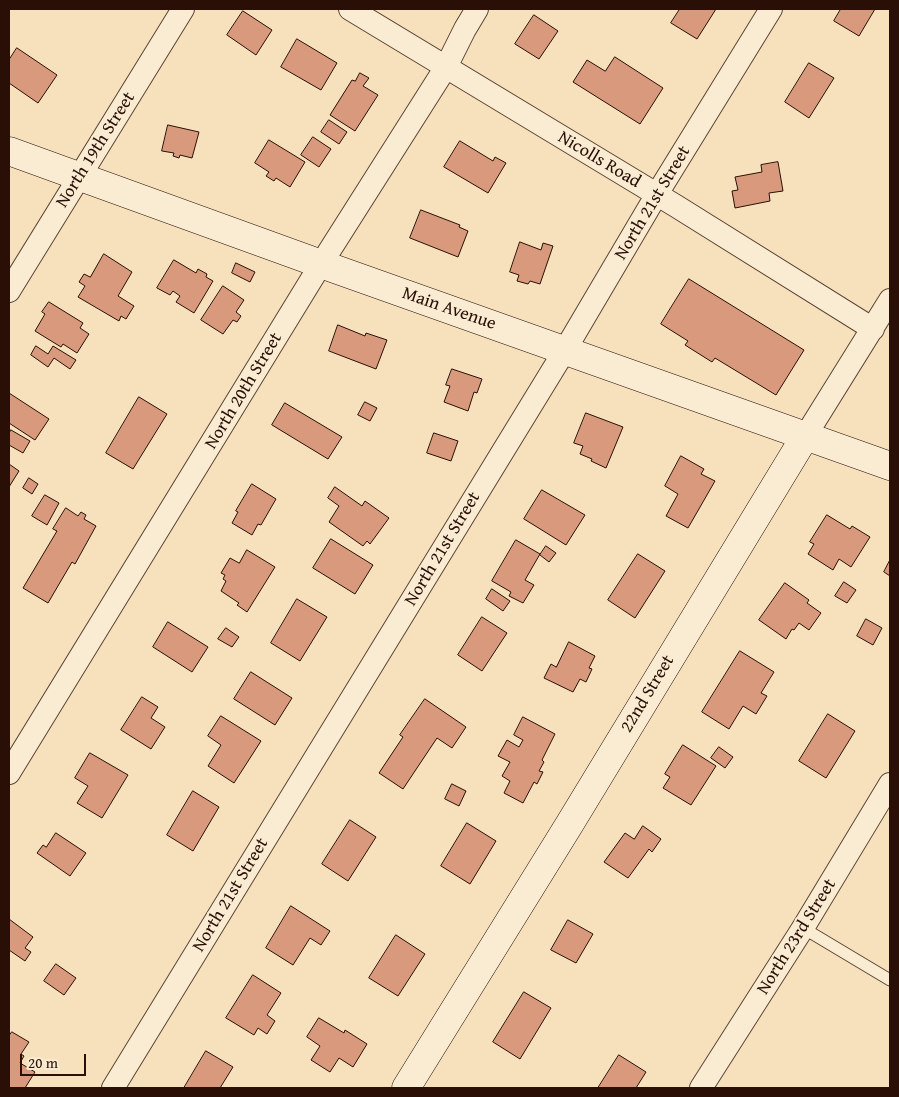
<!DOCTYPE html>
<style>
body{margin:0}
#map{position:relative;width:899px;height:1097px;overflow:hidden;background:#f7e1bc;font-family:"Gentium Book Plus",serif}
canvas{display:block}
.frame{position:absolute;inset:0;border:10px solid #290f05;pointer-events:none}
.scale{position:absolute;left:20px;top:1054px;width:66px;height:22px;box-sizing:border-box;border:2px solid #290f05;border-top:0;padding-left:6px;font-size:15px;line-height:18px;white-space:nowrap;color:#290f05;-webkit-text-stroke:4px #faecd3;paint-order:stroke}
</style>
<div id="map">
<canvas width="899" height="1097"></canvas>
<div class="frame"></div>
<div class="scale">20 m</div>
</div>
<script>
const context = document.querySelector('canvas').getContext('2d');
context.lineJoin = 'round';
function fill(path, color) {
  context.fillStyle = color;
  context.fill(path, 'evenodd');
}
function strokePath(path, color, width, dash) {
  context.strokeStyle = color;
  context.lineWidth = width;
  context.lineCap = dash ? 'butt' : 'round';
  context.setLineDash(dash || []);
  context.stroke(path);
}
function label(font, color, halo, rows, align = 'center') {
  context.font = font + ' "Gentium Book Plus",serif';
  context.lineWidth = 4;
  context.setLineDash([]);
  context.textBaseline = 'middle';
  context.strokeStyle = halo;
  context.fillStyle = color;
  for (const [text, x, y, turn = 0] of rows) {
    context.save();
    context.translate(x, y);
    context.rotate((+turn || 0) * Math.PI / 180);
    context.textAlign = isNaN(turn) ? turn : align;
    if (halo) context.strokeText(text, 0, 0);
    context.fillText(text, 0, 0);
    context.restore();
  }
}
const building = new Path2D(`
 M 680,9 L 716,9 L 697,39 L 671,23 Z
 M 841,9 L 875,9 L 859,36 L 834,21 Z
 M 243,11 L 272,30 L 256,55 L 227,35 Z
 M 534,15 L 558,31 L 539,59 L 515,44 Z
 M 297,39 L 337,63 L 321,90 L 281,67 Z
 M 17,48 L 57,75 L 38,103 L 9,83 L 9,60 Z
 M 615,57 L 663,88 L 640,124 L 573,82 L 587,60 L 605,71 Z
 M 809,63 L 834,78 L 809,118 L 785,102 Z
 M 360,73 L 369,78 L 363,86 L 378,95 L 355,131 L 330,115 L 352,80 L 355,81 Z
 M 329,120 L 347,132 L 339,144 L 321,132 Z
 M 168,125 L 199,132 L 192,158 L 180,155 L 179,158 L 173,156 L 174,153 L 162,151 Z
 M 313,137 L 331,149 L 319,167 L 301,155 Z
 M 269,140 L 305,162 L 290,187 L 276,178 L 274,181 L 266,176 L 269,172 L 255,163 Z
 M 460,141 L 493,161 L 495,157 L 506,163 L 488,193 L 444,167 Z
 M 778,162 L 783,191 L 769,193 L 770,201 L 735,208 L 732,191 L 738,190 L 735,177 L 762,172 L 761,165 Z
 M 421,210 L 460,225 L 459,227 L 468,231 L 458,257 L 410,238 Z
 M 520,242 L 541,250 L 543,243 L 553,246 L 540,284 L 530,281 L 528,284 L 517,281 L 519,275 L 510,272 Z
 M 104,254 L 132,272 L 118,296 L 134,306 L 126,319 L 121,316 L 119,321 L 78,297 L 85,286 L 79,282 L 84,274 L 90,277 Z
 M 174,260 L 196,273 L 198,269 L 207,274 L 206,277 L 213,281 L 194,313 L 176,302 L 180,296 L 173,291 L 170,295 L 157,288 Z
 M 236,263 L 255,272 L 250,282 L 232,273 Z
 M 689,279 L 804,350 L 776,395 L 715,358 L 712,362 L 685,345 L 688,341 L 661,324 Z
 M 223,286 L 244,300 L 236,312 L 241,316 L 237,322 L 233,320 L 223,334 L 201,320 Z
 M 49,302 L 83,323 L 80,328 L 89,334 L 77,353 L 63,344 L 61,347 L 35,331 L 45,314 L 42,312 Z
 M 338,325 L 365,336 L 366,333 L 387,340 L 376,369 L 329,351 Z
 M 36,346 L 48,354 L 53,346 L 76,360 L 70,369 L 54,358 L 48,367 L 31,355 Z
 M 452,369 L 482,379 L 477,393 L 474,392 L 468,411 L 444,402 L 450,386 L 446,385 Z
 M 9,393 L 49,419 L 35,440 L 9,423 Z
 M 139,397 L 167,414 L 133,469 L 106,453 Z
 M 365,402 L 377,408 L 370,421 L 358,415 Z
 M 285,403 L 342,437 L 328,459 L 272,425 Z
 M 586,413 L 623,427 L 606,468 L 591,461 L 592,459 L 580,454 L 583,446 L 574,443 Z
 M 11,430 L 30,441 L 23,453 L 9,445 L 9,434 Z
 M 434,433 L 458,441 L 451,461 L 427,453 Z
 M 681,456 L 704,469 L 701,474 L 715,481 L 688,528 L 666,516 L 678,494 L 665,486 Z
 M 9,464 L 19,471 L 9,487 Z
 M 29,478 L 38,484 L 32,494 L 23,488 Z
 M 252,484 L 276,499 L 261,525 L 258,524 L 252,535 L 232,523 L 238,512 L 236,511 Z
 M 335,487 L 362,506 L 365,501 L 389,518 L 370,544 L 367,541 L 363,546 L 329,522 L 339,506 L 328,498 Z
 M 542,490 L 585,515 L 566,545 L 524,519 Z
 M 45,495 L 59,503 L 47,525 L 32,516 Z
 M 66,508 L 78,516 L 81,512 L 86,515 L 84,519 L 96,526 L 75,564 L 72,562 L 48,603 L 23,588 L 57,531 L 53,529 Z
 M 827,515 L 850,529 L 852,526 L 870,537 L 851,567 L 839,559 L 833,570 L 808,554 L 814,544 L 810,542 Z
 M 331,539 L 373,565 L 355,594 L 313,568 Z
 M 516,540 L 540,554 L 525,580 L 534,585 L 523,603 L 509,596 L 511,592 L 492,581 Z
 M 546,546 L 556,553 L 549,562 L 540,555 Z
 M 247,550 L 275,567 L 247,612 L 237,605 L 239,603 L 221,591 L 226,581 L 223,579 L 225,575 L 221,573 L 230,558 L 239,563 Z
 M 638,554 L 665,571 L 635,618 L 608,600 Z
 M 890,560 L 890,576 L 884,572 Z
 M 844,582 L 856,590 L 847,603 L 835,596 Z
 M 785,583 L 809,600 L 807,603 L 821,613 L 809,630 L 799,623 L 794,630 L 792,629 L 786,639 L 759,620 Z
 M 492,589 L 510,601 L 503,611 L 486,599 Z
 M 297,599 L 327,617 L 300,661 L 271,643 Z
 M 482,617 L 507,633 L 482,671 L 458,655 Z
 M 866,619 L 882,628 L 873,645 L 857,636 Z
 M 168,622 L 208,647 L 192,672 L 153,647 Z
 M 226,628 L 239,637 L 232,647 L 218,639 Z
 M 569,642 L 595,656 L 589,668 L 592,669 L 586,682 L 580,679 L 573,692 L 544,678 L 551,664 L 556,667 Z
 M 740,651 L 774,672 L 761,693 L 767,696 L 756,714 L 743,706 L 729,729 L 702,712 Z
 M 251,672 L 292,698 L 275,725 L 234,699 Z
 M 142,697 L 158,707 L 151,718 L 165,727 L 151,749 L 121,730 Z
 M 425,699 L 466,727 L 452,748 L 437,738 L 403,789 L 379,773 L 403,737 L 400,735 Z
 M 828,714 L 855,731 L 826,778 L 799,761 Z
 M 221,716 L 261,741 L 234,783 L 208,766 L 221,745 L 208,736 Z
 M 523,717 L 555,734 L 542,760 L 544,762 L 539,771 L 543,772 L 537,784 L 534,782 L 523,803 L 504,793 L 510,781 L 502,776 L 510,762 L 498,756 L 507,740 L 519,747 L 523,740 L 514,735 Z
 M 683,745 L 716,766 L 691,805 L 663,788 L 670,777 L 665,774 Z
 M 719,747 L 733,757 L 725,768 L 711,758 Z
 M 90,753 L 128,775 L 102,818 L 77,803 L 88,786 L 75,778 Z
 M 452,784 L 466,791 L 459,806 L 445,799 Z
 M 193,791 L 219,807 L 193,851 L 167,835 Z
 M 350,820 L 376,837 L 348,881 L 322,864 Z
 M 467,823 L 496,841 L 470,884 L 441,866 Z
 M 643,826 L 661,839 L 652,852 L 649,849 L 628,878 L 604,862 L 625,833 L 634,839 Z
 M 56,833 L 86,853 L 70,876 L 37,853 L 43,845 L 46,847 Z
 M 291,906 L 330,931 L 321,945 L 310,938 L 293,965 L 266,948 Z
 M 9,919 L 33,937 L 25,948 L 31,952 L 25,961 L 9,950 Z
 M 568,920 L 593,934 L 576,963 L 551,950 Z
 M 396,935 L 425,954 L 398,996 L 369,978 Z
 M 56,964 L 76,978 L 64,995 L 44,981 Z
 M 253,975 L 281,993 L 267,1015 L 275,1021 L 267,1034 L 258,1028 L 254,1035 L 226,1018 Z
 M 524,992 L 551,1008 L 520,1059 L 493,1042 Z
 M 319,1018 L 344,1033 L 345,1030 L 367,1044 L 353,1067 L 339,1058 L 330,1072 L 311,1060 L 320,1046 L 307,1037 Z
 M 12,1032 L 29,1042 L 21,1054 L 24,1056 L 20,1063 L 35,1072 L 25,1088 L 9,1088 L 9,1036 Z
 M 206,1051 L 233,1067 L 220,1088 L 184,1088 Z
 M 619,1055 L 646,1072 L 636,1088 L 598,1088 Z`);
const lane = new Path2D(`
 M 803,928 L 890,980`);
const street = new Path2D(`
 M 350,9 L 676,206 L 873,329
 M 9,291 L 183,9
 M 806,435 L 890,300
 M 9,773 L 321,264 L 446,67 L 465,29 L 477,9
 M 113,1088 L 565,350 L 657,194 L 771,9
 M 701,1088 L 803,928 L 890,784`);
const secondary = new Path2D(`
 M 9,151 L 321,264 L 890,466
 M 406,1088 L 569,825 L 806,435`);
const streetNames = [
 ["North 19th Street",96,150,-58],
 ["Nicolls Road",599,160,31],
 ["North 21st Street",653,203,-59],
 ["Main Avenue",449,309,19],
 ["North 20th Street",244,391,-59],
 ["North 21st Street",443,549,-59],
 ["22nd Street",648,694,-59],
 ["North 21st Street",231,895,-59],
 ["North 23rd Street",797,937,-58]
];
fill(building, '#d9997d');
strokePath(building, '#290f05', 1);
strokePath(lane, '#5c4433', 13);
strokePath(street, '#5c4433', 24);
strokePath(secondary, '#290f05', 29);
strokePath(lane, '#faecd3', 11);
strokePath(street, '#faecd3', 22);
strokePath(secondary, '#faecd3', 28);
label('18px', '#290f05', '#faecd3', streetNames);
</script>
